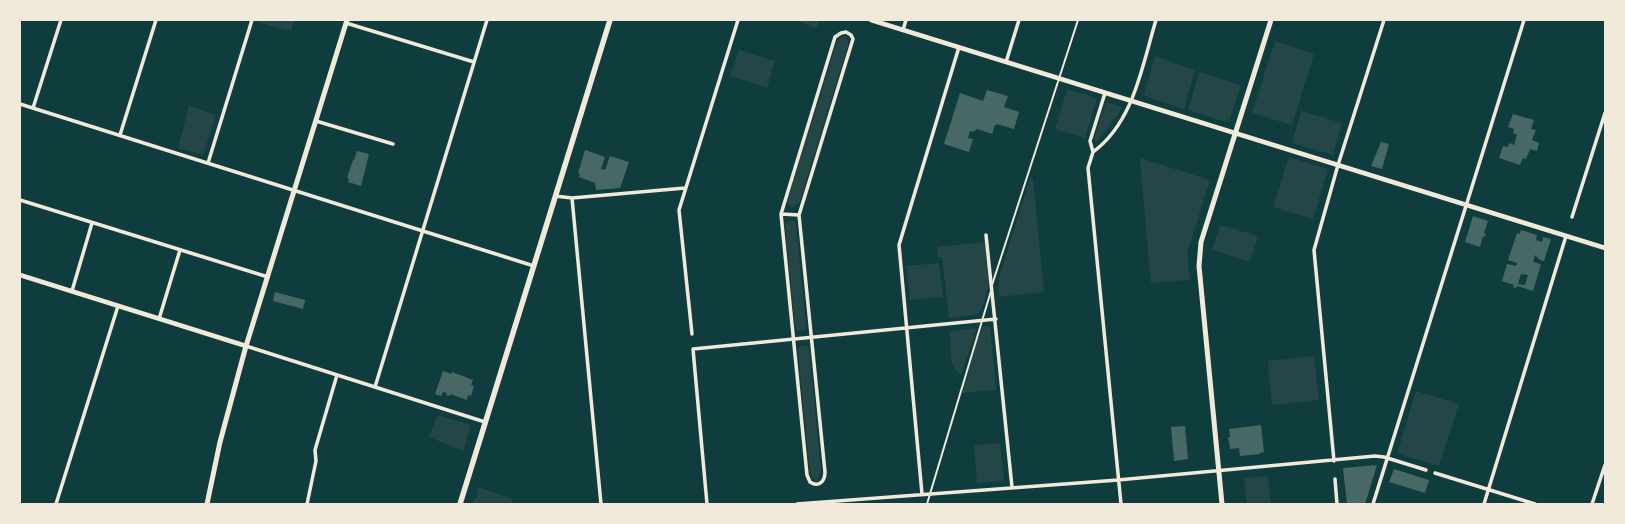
<!DOCTYPE html>
<style>
body{margin:0}
#map{position:relative;width:1625px;height:524px;overflow:hidden;background:#0f3d3e;font-family:"Roboto Condensed",sans-serif}
canvas{display:block}
.frame{position:absolute;inset:0;border:21px solid #f1e9da;pointer-events:none}
</style>
<div id="map">
<canvas width="1625" height="524"></canvas>
<div class="frame"></div>
</div>
<script>
const context = document.querySelector('canvas').getContext('2d');
context.lineJoin = 'round';
function fill(path, color) {
  context.fillStyle = color;
  context.fill(path, 'evenodd');
}
function strokePath(path, color, width, dash) {
  context.strokeStyle = color;
  context.lineWidth = width;
  context.lineCap = dash ? 'butt' : 'round';
  context.setLineDash(dash || []);
  context.stroke(path);
}
const green = new Path2D(`
 M 258,20 L 295,20 L 291,31 L 257,22 Z
 M 800,20 L 819,20 L 817,28 L 799,22 Z
 M 845,36 L 848,40 L 848,45 L 799,204 L 795,205 L 794,207 L 791,207 L 787,202 L 837,42 L 840,38 Z
 M 1275,41 L 1314,54 L 1292,125 L 1252,113 Z
 M 739,50 L 775,61 L 767,88 L 730,76 Z
 M 1155,56 L 1195,70 L 1184,109 L 1145,96 L 1144,94 Z
 M 1199,72 L 1241,85 L 1229,122 L 1226,121 L 1226,122 L 1188,110 Z
 M 1067,89 L 1097,98 L 1085,138 L 1055,129 Z
 M 1106,102 L 1122,107 L 1117,116 L 1096,143 L 1094,139 Z
 M 189,106 L 216,115 L 203,155 L 178,148 Z
 M 1301,111 L 1342,123 L 1333,155 L 1292,143 Z
 M 1289,157 L 1328,169 L 1313,219 L 1273,207 Z
 M 1140,158 L 1210,180 L 1187,253 L 1190,280 L 1151,283 L 1140,161 Z
 M 1030,178 L 1033,179 L 1044,292 L 999,297 L 999,278 Z
 M 792,220 L 796,223 L 806,325 L 805,330 L 797,330 L 795,326 L 785,225 L 789,221 Z
 M 1220,225 L 1258,236 L 1250,262 L 1212,250 Z
 M 985,242 L 989,285 L 981,311 L 976,315 L 949,318 L 942,257 L 938,257 L 937,247 Z
 M 939,263 L 943,297 L 910,300 L 906,266 Z
 M 988,326 L 990,327 L 996,390 L 961,393 L 982,327 Z
 M 977,328 L 961,375 C 948,367 951,344 950,331 Z
 M 800,346 L 807,346 L 809,349 L 821,471 L 816,482 L 810,474 L 798,350 Z
 M 1314,356 L 1319,400 L 1272,405 L 1268,361 Z
 M 1416,391 L 1459,404 L 1439,466 L 1399,454 L 1398,451 Z
 M 437,415 L 471,425 L 463,451 L 429,437 Z
 M 1000,443 L 1004,481 L 977,483 L 974,445 Z
 M 1268,476 L 1271,504 L 1247,504 L 1244,478 Z
 M 478,487 L 512,499 L 511,504 L 473,504 L 474,499 L 477,498 Z`);
const building = new Path2D(`
 M 987,90 L 1008,96 L 1004,107 L 1019,112 L 1014,129 L 997,124 L 995,125 L 992,134 L 977,129 L 973,132 L 970,131 L 968,138 L 973,139 L 969,152 L 944,144 L 960,93 L 983,101 Z
 M 1513,114 L 1534,120 L 1531,129 L 1536,130 L 1532,140 L 1539,143 L 1537,151 L 1530,149 L 1526,159 L 1523,158 L 1520,165 L 1499,158 L 1503,146 L 1508,147 L 1509,143 L 1514,145 L 1517,135 L 1513,133 L 1514,129 L 1508,127 Z
 M 1381,142 L 1389,144 L 1382,169 L 1371,166 Z
 M 585,150 L 605,157 L 601,169 L 605,170 L 610,156 L 629,162 L 620,188 L 596,190 L 595,183 L 579,177 L 580,174 L 578,173 Z
 M 357,151 L 369,154 L 361,186 L 348,182 L 349,179 L 347,178 L 353,160 L 354,160 Z
 M 1473,216 L 1488,221 L 1484,233 L 1486,234 L 1485,237 L 1483,236 L 1480,247 L 1465,242 Z
 M 1521,230 L 1537,235 L 1536,240 L 1542,242 L 1543,237 L 1551,239 L 1544,261 L 1540,260 L 1535,255 L 1533,262 L 1541,264 L 1533,291 L 1517,286 L 1516,288 L 1513,287 L 1514,285 L 1502,281 L 1507,264 L 1516,266 L 1517,263 L 1508,260 L 1517,233 L 1520,234 ZM 1521,274 L 1528,275 L 1525,285 L 1518,284 Z
 M 275,292 L 305,300 L 303,309 L 273,301 Z
 M 443,371 L 451,374 L 452,372 L 473,380 L 471,385 L 474,386 L 471,396 L 468,395 L 467,400 L 450,394 L 450,396 L 446,395 L 447,393 L 443,392 L 441,396 L 435,394 Z
 M 1261,425 L 1264,452 L 1260,453 L 1260,454 L 1240,456 L 1239,448 L 1230,449 L 1228,437 L 1230,437 L 1229,429 Z
 M 1185,426 L 1188,459 L 1174,461 L 1171,427 Z
 M 1377,465 L 1365,504 L 1347,504 L 1343,468 Z
 M 1394,469 L 1429,480 L 1425,493 L 1389,482 Z`);
const service = new Path2D(`
 M 992,285 L 1078,20
 M 927,504 L 991,291`);
const minor = new Path2D(`
 M 346,23 L 474,62
 M 903,30 L 906,20
 M 846,32 L 851,35 L 853,39 L 799,215 L 825,472 C 825,481 819,488 810,482 L 807,475 L 781,214 L 835,37 L 841,33 Z
 M 1006,62 L 1019,20
 M 1105,93 L 1090,141 L 1093,152 L 1088,168 L 1121,504
 M 20,104 L 534,266
 M 33,108 L 61,20
 M 316,121 L 393,144
 M 120,135 L 156,20
 M 1093,152 C 1134,122 1142,66 1156,20
 M 208,163 L 252,20
 M 555,196 L 572,198 L 685,188
 M 572,198 L 601,504
 M 20,200 L 268,277
 M 781,214 L 799,215
 M 1572,217 L 1605,113
 M 986,235 L 1012,487
 M 72,291 L 92,223
 M 159,319 L 180,250
 M 692,334 L 679,210 L 738,20
 M 246,346 L 485,422
 M 375,387 L 487,20
 M 1334,461 L 1314,250 L 1338,165 L 1384,20
 M 1435,473 L 1535,504
 M 1335,479 L 1337,504
 M 922,494 L 899,245 L 959,47
 M 56,504 L 118,306
 M 307,504 L 316,461 L 315,450 L 337,375
 M 707,504 L 693,349 L 996,319
 M 797,504 L 1118,480 L 1375,456 L 1384,457 L 1426,470
 M 1373,504 L 1524,20
 M 1484,504 L 1566,236
 M 1592,504 L 1605,465`);
const tertiary = new Path2D(`
 M 871,20 L 1605,248
 M 20,275 L 246,346`);
const secondary = new Path2D(`
 M 207,504 L 220,442 L 246,346 L 347,20
 M 1222,504 L 1199,266 L 1201,242 L 1271,20`);
const primary = new Path2D(`
 M 460,504 L 610,20`);
fill(green, '#244646');
fill(building, '#486865');
strokePath(service, '#f1e9da', 2);
strokePath(minor, '#f1e9da', 3.5);
strokePath(tertiary, '#f1e9da', 4.5);
strokePath(secondary, '#f1e9da', 5);
strokePath(primary, '#f1e9da', 5.5);
</script>
